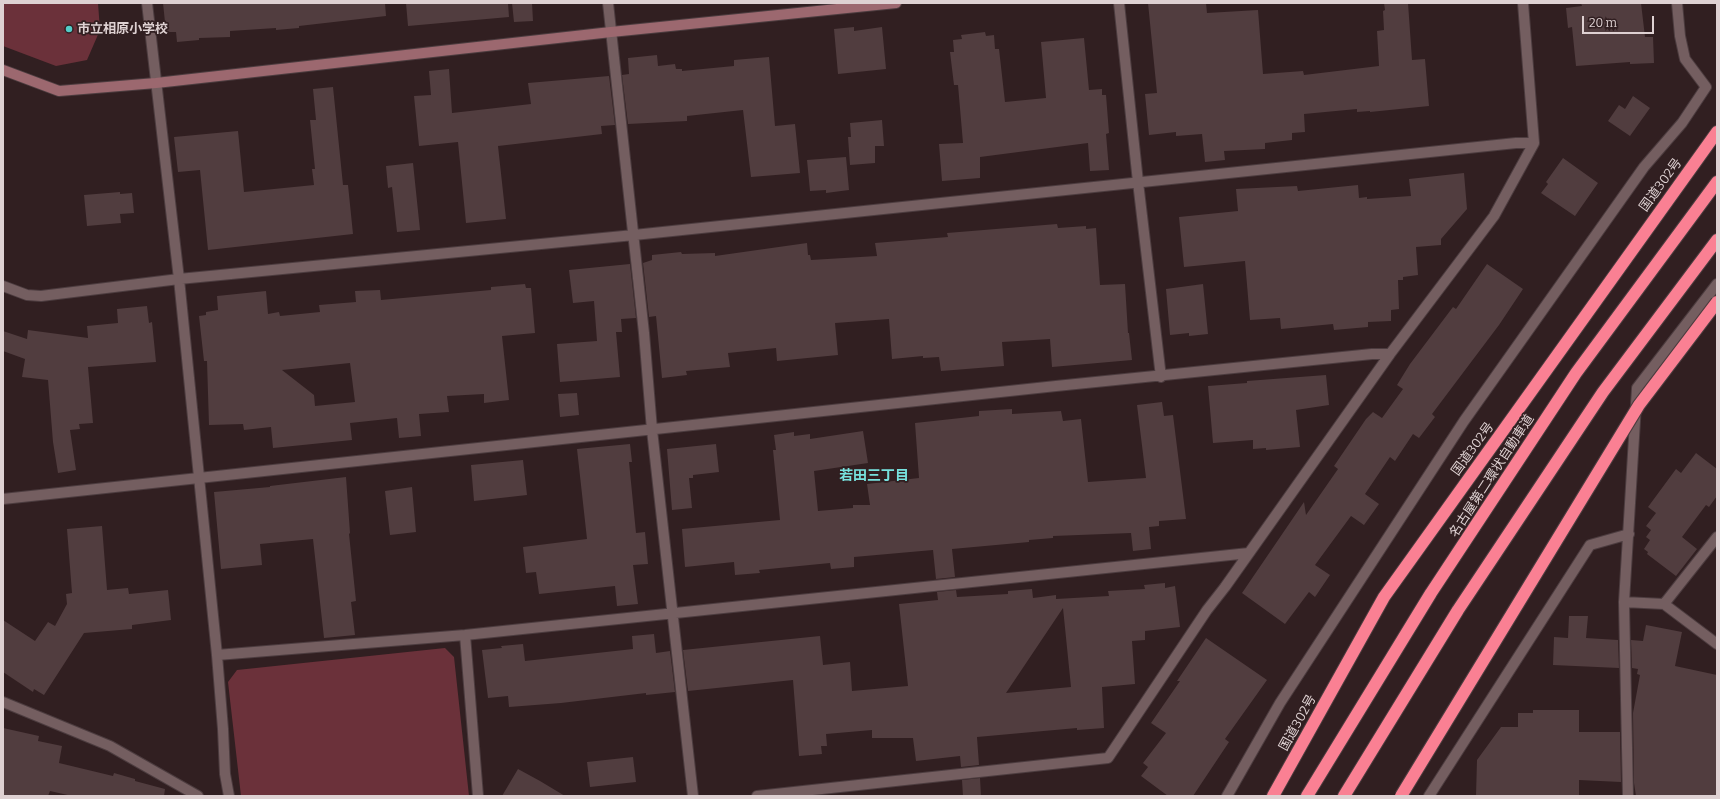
<!DOCTYPE html>
<meta charset="utf-8">
<style>
body{margin:0}
#map{position:relative;width:1720px;height:799px;overflow:hidden;background:#311f21;font-family:Bitter,serif}
canvas{display:block}
.frame{position:absolute;inset:0;border:4px solid #ded1d2;pointer-events:none}
.scale{position:absolute;left:1582px;top:16px;width:72px;height:18px;box-sizing:border-box;border:2px solid #ded1d2;border-top:0;padding-left:5px;font-size:12px;line-height:14px;white-space:nowrap;color:#ded1d2;-webkit-text-stroke:3px #311f21;paint-order:stroke}
</style>
<div id="map">
<canvas width="1720" height="799"></canvas>
<div class="frame"></div>
<div class="scale">20 m</div>
</div>
<script>
const context = document.querySelector('canvas').getContext('2d');
context.lineJoin = 'round';
function fill(path, color) {
  context.fillStyle = color;
  context.fill(path, 'evenodd');
}
function strokePath(path, color, width, dash) {
  context.strokeStyle = color;
  context.lineWidth = width;
  context.lineCap = dash ? 'butt' : 'round';
  context.setLineDash(dash || []);
  context.stroke(path);
}
function label(font, color, halo, rows, align = 'center') {
  context.font = font + ' Bitter,"Noto Sans JP",serif';
  context.lineWidth = 3.5;
  context.setLineDash([]);
  context.textBaseline = 'middle';
  context.strokeStyle = halo;
  context.fillStyle = color;
  for (const [text, x, y, turn = 0] of rows) {
    context.save();
    context.translate(x, y);
    context.rotate((+turn || 0) * Math.PI / 180);
    context.textAlign = isNaN(turn) ? turn : align;
    if (halo) context.strokeText(text, 0, 0);
    context.fillText(text, 0, 0);
    context.restore();
  }
}
const green = new Path2D(`
 M 3,3 L 98,3 L 100,30 L 87,60 L 56,66 L 3,46 Z
 M 445,648 L 454,657 L 469,796 L 241,796 L 228,682 L 237,670 Z`);
const building = new Path2D(`
 M 163,3 L 385,3 L 386,16 L 299,26 L 299,28 L 276,30 L 276,28 L 230,31 L 230,37 L 199,38 L 199,40 L 177,42 L 176,32 L 166,32 Z
 M 406,3 L 508,3 L 509,17 L 408,26 Z
 M 512,3 L 532,3 L 533,21 L 514,22 Z
 M 1148,3 L 1206,3 L 1207,13 L 1258,10 L 1263,74 L 1303,71 L 1304,75 L 1379,66 L 1377,31 L 1384,30 L 1383,11 L 1385,10 L 1384,3 L 1408,3 L 1412,60 L 1425,59 L 1429,106 L 1370,112 L 1370,111 L 1357,112 L 1357,109 L 1304,114 L 1305,132 L 1292,133 L 1292,140 L 1265,143 L 1265,149 L 1224,151 L 1225,160 L 1205,162 L 1202,134 L 1176,136 L 1176,132 L 1149,135 L 1145,94 L 1157,93 Z
 M 1581,3 L 1641,3 L 1645,37 L 1653,37 L 1654,63 L 1630,64 L 1630,62 L 1576,66 L 1572,27 L 1568,28 L 1566,8 L 1582,6 Z
 M 854,27 L 854,31 L 882,27 L 886,69 L 838,74 L 834,29 Z
 M 985,32 L 986,36 L 994,35 L 995,49 L 999,49 L 1005,102 L 1046,98 L 1041,42 L 1084,38 L 1089,90 L 1102,89 L 1102,95 L 1106,95 L 1109,133 L 1106,134 L 1109,170 L 1090,171 L 1088,143 L 980,157 L 980,178 L 942,181 L 939,144 L 963,143 L 958,85 L 954,85 L 950,52 L 954,52 L 953,40 L 962,39 L 961,35 Z
 M 657,55 L 658,66 L 675,64 L 676,69 L 682,69 L 682,71 L 734,66 L 734,60 L 769,57 L 775,126 L 795,124 L 800,173 L 751,177 L 743,110 L 687,116 L 687,121 L 628,124 L 622,75 L 629,74 L 628,58 Z
 M 449,69 L 452,113 L 531,104 L 528,83 L 609,76 L 615,125 L 601,126 L 602,134 L 498,146 L 506,219 L 466,223 L 458,142 L 419,146 L 414,96 L 431,95 L 429,71 Z
 M 333,87 L 343,185 L 348,185 L 353,234 L 208,250 L 200,170 L 178,172 L 174,137 L 238,131 L 244,192 L 314,185 L 312,169 L 315,169 L 310,120 L 316,120 L 313,89 Z
 M 1633,96 L 1650,108 L 1630,136 L 1608,121 L 1619,105 L 1625,109 Z
 M 882,120 L 884,146 L 875,146 L 875,163 L 850,165 L 848,137 L 851,137 L 850,123 Z
 M 846,157 L 849,190 L 826,193 L 826,190 L 810,191 L 807,160 Z
 M 1563,158 L 1598,183 L 1575,216 L 1541,193 L 1548,184 L 1546,182 Z
 M 413,163 L 420,230 L 397,232 L 392,187 L 388,188 L 386,166 Z
 M 1464,173 L 1467,209 L 1441,239 L 1441,245 L 1416,247 L 1418,275 L 1403,277 L 1403,280 L 1398,280 L 1399,309 L 1391,310 L 1391,321 L 1368,322 L 1368,327 L 1334,330 L 1333,324 L 1281,329 L 1280,318 L 1250,320 L 1245,261 L 1184,267 L 1179,217 L 1238,211 L 1236,189 L 1297,186 L 1298,191 L 1358,185 L 1359,198 L 1367,197 L 1367,199 L 1411,196 L 1409,179 Z
 M 120,192 L 120,194 L 132,193 L 134,213 L 120,214 L 121,223 L 87,226 L 84,195 Z
 M 1057,224 L 1058,228 L 1086,226 L 1086,229 L 1096,228 L 1100,285 L 1125,284 L 1128,333 L 1129,333 L 1132,360 L 1052,367 L 1050,339 L 1002,342 L 1004,366 L 941,371 L 939,357 L 923,358 L 923,356 L 892,359 L 889,319 L 835,323 L 838,355 L 777,361 L 776,348 L 728,353 L 730,367 L 686,371 L 687,375 L 662,378 L 656,316 L 649,317 L 643,263 L 652,260 L 652,255 L 681,252 L 682,254 L 715,253 L 715,256 L 807,243 L 808,255 L 810,255 L 811,260 L 877,256 L 875,243 L 948,237 L 947,233 Z
 M 630,264 L 636,318 L 621,319 L 622,332 L 616,332 L 620,377 L 560,382 L 557,344 L 597,341 L 594,301 L 573,303 L 569,270 Z
 M 1487,264 L 1523,289 L 1499,325 L 1432,414 L 1435,417 L 1419,438 L 1413,434 L 1395,461 L 1390,457 L 1365,494 L 1379,504 L 1364,525 L 1351,516 L 1315,565 L 1330,575 L 1315,597 L 1309,592 L 1285,624 L 1242,593 L 1304,502 L 1306,515 L 1338,469 L 1334,466 L 1366,419 L 1373,412 L 1382,418 L 1403,389 L 1397,385 L 1410,364 L 1453,307 L 1456,309 Z
 M 525,284 L 526,288 L 531,288 L 535,333 L 502,336 L 509,400 L 484,403 L 484,394 L 447,396 L 449,412 L 419,414 L 421,436 L 399,438 L 397,418 L 350,423 L 352,440 L 273,448 L 271,427 L 244,430 L 243,424 L 209,425 L 207,361 L 204,361 L 199,316 L 206,315 L 206,312 L 218,310 L 217,296 L 266,291 L 268,314 L 279,312 L 280,316 L 320,312 L 319,305 L 356,302 L 355,291 L 380,290 L 381,300 L 491,290 L 491,287 ZM 350,363 L 355,402 L 315,406 L 314,395 L 282,370 Z
 M 1203,284 L 1208,334 L 1189,336 L 1189,333 L 1170,335 L 1166,289 Z
 M 147,306 L 149,323 L 152,322 L 156,362 L 88,367 L 93,423 L 79,424 L 80,429 L 70,430 L 76,470 L 58,473 L 53,442 L 48,380 L 22,377 L 25,359 L 3,351 L 3,331 L 27,339 L 28,330 L 88,338 L 87,326 L 118,323 L 117,309 Z
 M 1326,375 L 1329,405 L 1296,410 L 1300,447 L 1266,450 L 1266,448 L 1253,449 L 1253,440 L 1213,443 L 1208,386 L 1247,383 L 1247,381 Z
 M 577,393 L 579,415 L 560,417 L 558,394 Z
 M 1162,402 L 1164,416 L 1173,415 L 1186,519 L 1159,521 L 1159,526 L 1149,527 L 1151,549 L 1133,551 L 1131,533 L 1053,536 L 1053,538 L 1029,540 L 1029,542 L 952,549 L 955,577 L 936,579 L 933,550 L 854,557 L 854,567 L 831,569 L 830,563 L 759,570 L 760,573 L 735,575 L 734,562 L 685,567 L 682,529 L 780,520 L 773,450 L 776,450 L 774,435 L 794,432 L 794,436 L 810,434 L 810,439 L 863,431 L 868,463 L 814,471 L 818,511 L 853,508 L 853,505 L 870,505 L 867,484 L 919,478 L 915,423 L 979,416 L 979,411 L 1012,409 L 1012,414 L 1061,411 L 1063,421 L 1081,419 L 1088,482 L 1146,478 L 1137,405 Z
 M 630,444 L 632,462 L 629,462 L 636,533 L 645,532 L 648,564 L 633,565 L 638,604 L 617,606 L 615,586 L 539,594 L 536,572 L 526,573 L 523,547 L 587,539 L 577,449 Z
 M 716,444 L 719,472 L 693,475 L 693,478 L 689,478 L 692,508 L 672,510 L 667,449 Z
 M 1696,453 L 1717,469 L 1717,496 L 1709,507 L 1706,505 L 1682,537 L 1697,549 L 1676,576 L 1647,554 L 1648,552 L 1644,549 L 1650,540 L 1646,537 L 1651,530 L 1646,526 L 1656,513 L 1648,507 L 1676,469 L 1681,473 Z
 M 523,460 L 527,495 L 474,501 L 471,465 Z
 M 346,477 L 350,533 L 349,534 L 356,601 L 351,602 L 355,635 L 324,638 L 313,539 L 260,544 L 262,565 L 221,569 L 214,492 L 270,487 L 270,486 Z
 M 412,487 L 416,532 L 390,535 L 385,491 Z
 M 102,526 L 107,590 L 128,588 L 129,594 L 168,590 L 171,620 L 132,625 L 132,629 L 84,633 L 44,695 L 34,689 L 33,692 L 3,672 L 3,620 L 35,641 L 48,622 L 55,626 L 67,604 L 66,594 L 72,593 L 67,529 Z
 M 1165,583 L 1165,588 L 1175,586 L 1180,627 L 1145,631 L 1145,640 L 1132,641 L 1135,684 L 1102,687 L 1104,728 L 1077,730 L 1077,728 L 977,737 L 979,765 L 961,767 L 960,756 L 916,761 L 913,738 L 872,738 L 872,730 L 826,734 L 827,746 L 821,746 L 822,754 L 799,756 L 793,680 L 688,691 L 683,650 L 820,636 L 823,665 L 850,662 L 852,691 L 908,686 L 899,604 L 938,600 L 937,592 L 956,590 L 957,597 L 1008,594 L 1008,591 L 1032,589 L 1033,598 L 1056,595 L 1056,599 L 1109,596 L 1108,591 L 1145,589 L 1144,585 ZM 1063,608 L 1071,687 L 1006,693 Z
 M 1569,616 L 1588,616 L 1586,638 L 1618,640 L 1619,668 L 1553,665 L 1554,637 L 1568,638 Z
 M 1646,625 L 1682,632 L 1675,666 L 1717,675 L 1717,796 L 1636,796 L 1634,783 L 1633,713 L 1640,675 L 1637,674 L 1638,669 L 1632,668 L 1631,640 L 1643,641 Z
 M 654,634 L 656,653 L 670,651 L 675,692 L 646,695 L 646,693 L 561,703 L 509,707 L 508,696 L 488,698 L 482,650 L 502,648 L 501,646 L 523,644 L 525,661 L 633,649 L 632,636 Z
 M 1206,638 L 1267,680 L 1225,739 L 1229,742 L 1193,796 L 1168,796 L 1141,776 L 1148,767 L 1143,763 L 1166,733 L 1151,723 L 1180,681 L 1177,681 Z
 M 1533,710 L 1579,710 L 1579,732 L 1620,732 L 1621,782 L 1579,780 L 1579,796 L 1476,796 L 1477,760 L 1501,727 L 1518,727 L 1518,713 L 1533,713 Z
 M 3,728 L 39,736 L 38,741 L 62,746 L 59,763 L 113,776 L 114,773 L 135,779 L 135,781 L 165,789 L 164,796 L 72,796 L 50,791 L 48,796 L 3,796 Z
 M 633,757 L 636,782 L 590,787 L 587,762 Z
 M 518,769 L 540,781 L 565,796 L 502,796 Z
 M 980,778 L 981,796 L 963,796 L 962,780 Z`);
const street = new Path2D(`
 M 147,3 L 179,279 L 217,655 L 223,729 L 225,774 L 229,796
 M 608,3 L 644,333 L 652,430 L 693,796
 M 1119,3 L 1138,182 L 1161,377
 M 3,286 L 27,295 L 41,296 L 179,279 L 634,235 L 1516,143 L 1534,143
 M 3,499 L 1056,386 L 1372,354 L 1390,354
 M 1624,602 L 1664,604 L 1717,644
 M 1664,604 L 1717,537
 M 465,635 L 478,796
 M 217,655 L 465,635 L 1249,553
 M 3,702 L 110,746 L 198,796
 M 757,796 L 1108,758 L 1207,610 L 1225,587 L 1390,354 L 1494,216 L 1534,143 L 1523,3
 M 1227,796 L 1280,703 L 1464,421 L 1644,167 L 1682,123 L 1706,87 L 1685,59 L 1680,36 L 1677,3
 M 1429,796 L 1590,545 L 1629,534
 M 1628,796 L 1624,602 L 1637,388 L 1717,284`);
const secondary = new Path2D(`
 M 3,70 L 59,91 L 156,83 L 611,32 L 896,3`);
const highway = new Path2D(`
 M 1273,796 L 1384,597 L 1717,132
 M 1307,796 L 1431,593 L 1576,373 L 1717,182
 M 1344,796 L 1458,610 L 1603,392 L 1717,240`);
const highwayBridge = new Path2D(`
 M 1401,796 L 1639,405 L 1717,302`);
const markers = [
 [69,29,4,"#53cdc9"]
];
const poiNames = [
 ["市立相原小学校",77,29]
];
const streetNames = [
 ["国道302号",1661,185,-54],
 ["国道302号",1473,449,-54],
 ["名古屋第二環状自動車道",1492,476,-57],
 ["国道302号",1298,723,-61]
];
const neighbourhoodNames = [
 ["若田三丁目",874,476]
];
fill(green, '#6b313a');
fill(building, '#513d3f');
strokePath(street, '#4c3c3f', 12);
strokePath(secondary, '#4c3c3f', 12);
strokePath(highway, '#4c3c3f', 14);
strokePath(street, '#745e60', 10);
strokePath(secondary, '#9c686f', 10);
strokePath(highway, '#fa8093', 12);
strokePath(highwayBridge, '#4c3c3f', 14, []);
strokePath(highwayBridge, '#fa8093', 12);
for (const [x, y, r, color] of markers) {
  const dot = new Path2D();
  dot.arc(x, y, r, 0, 2 * Math.PI);
  context.fillStyle = color;
  context.fill(dot);
  strokePath(dot, '#311f21', 1.5);
}
label('bold 13px', '#ded1d2', '#311f21', poiNames, 'left');
label('13px', '#ded1d2', '#311f21', streetNames);
label('bold 14px', '#77e2de', '#311f21', neighbourhoodNames);
</script>
